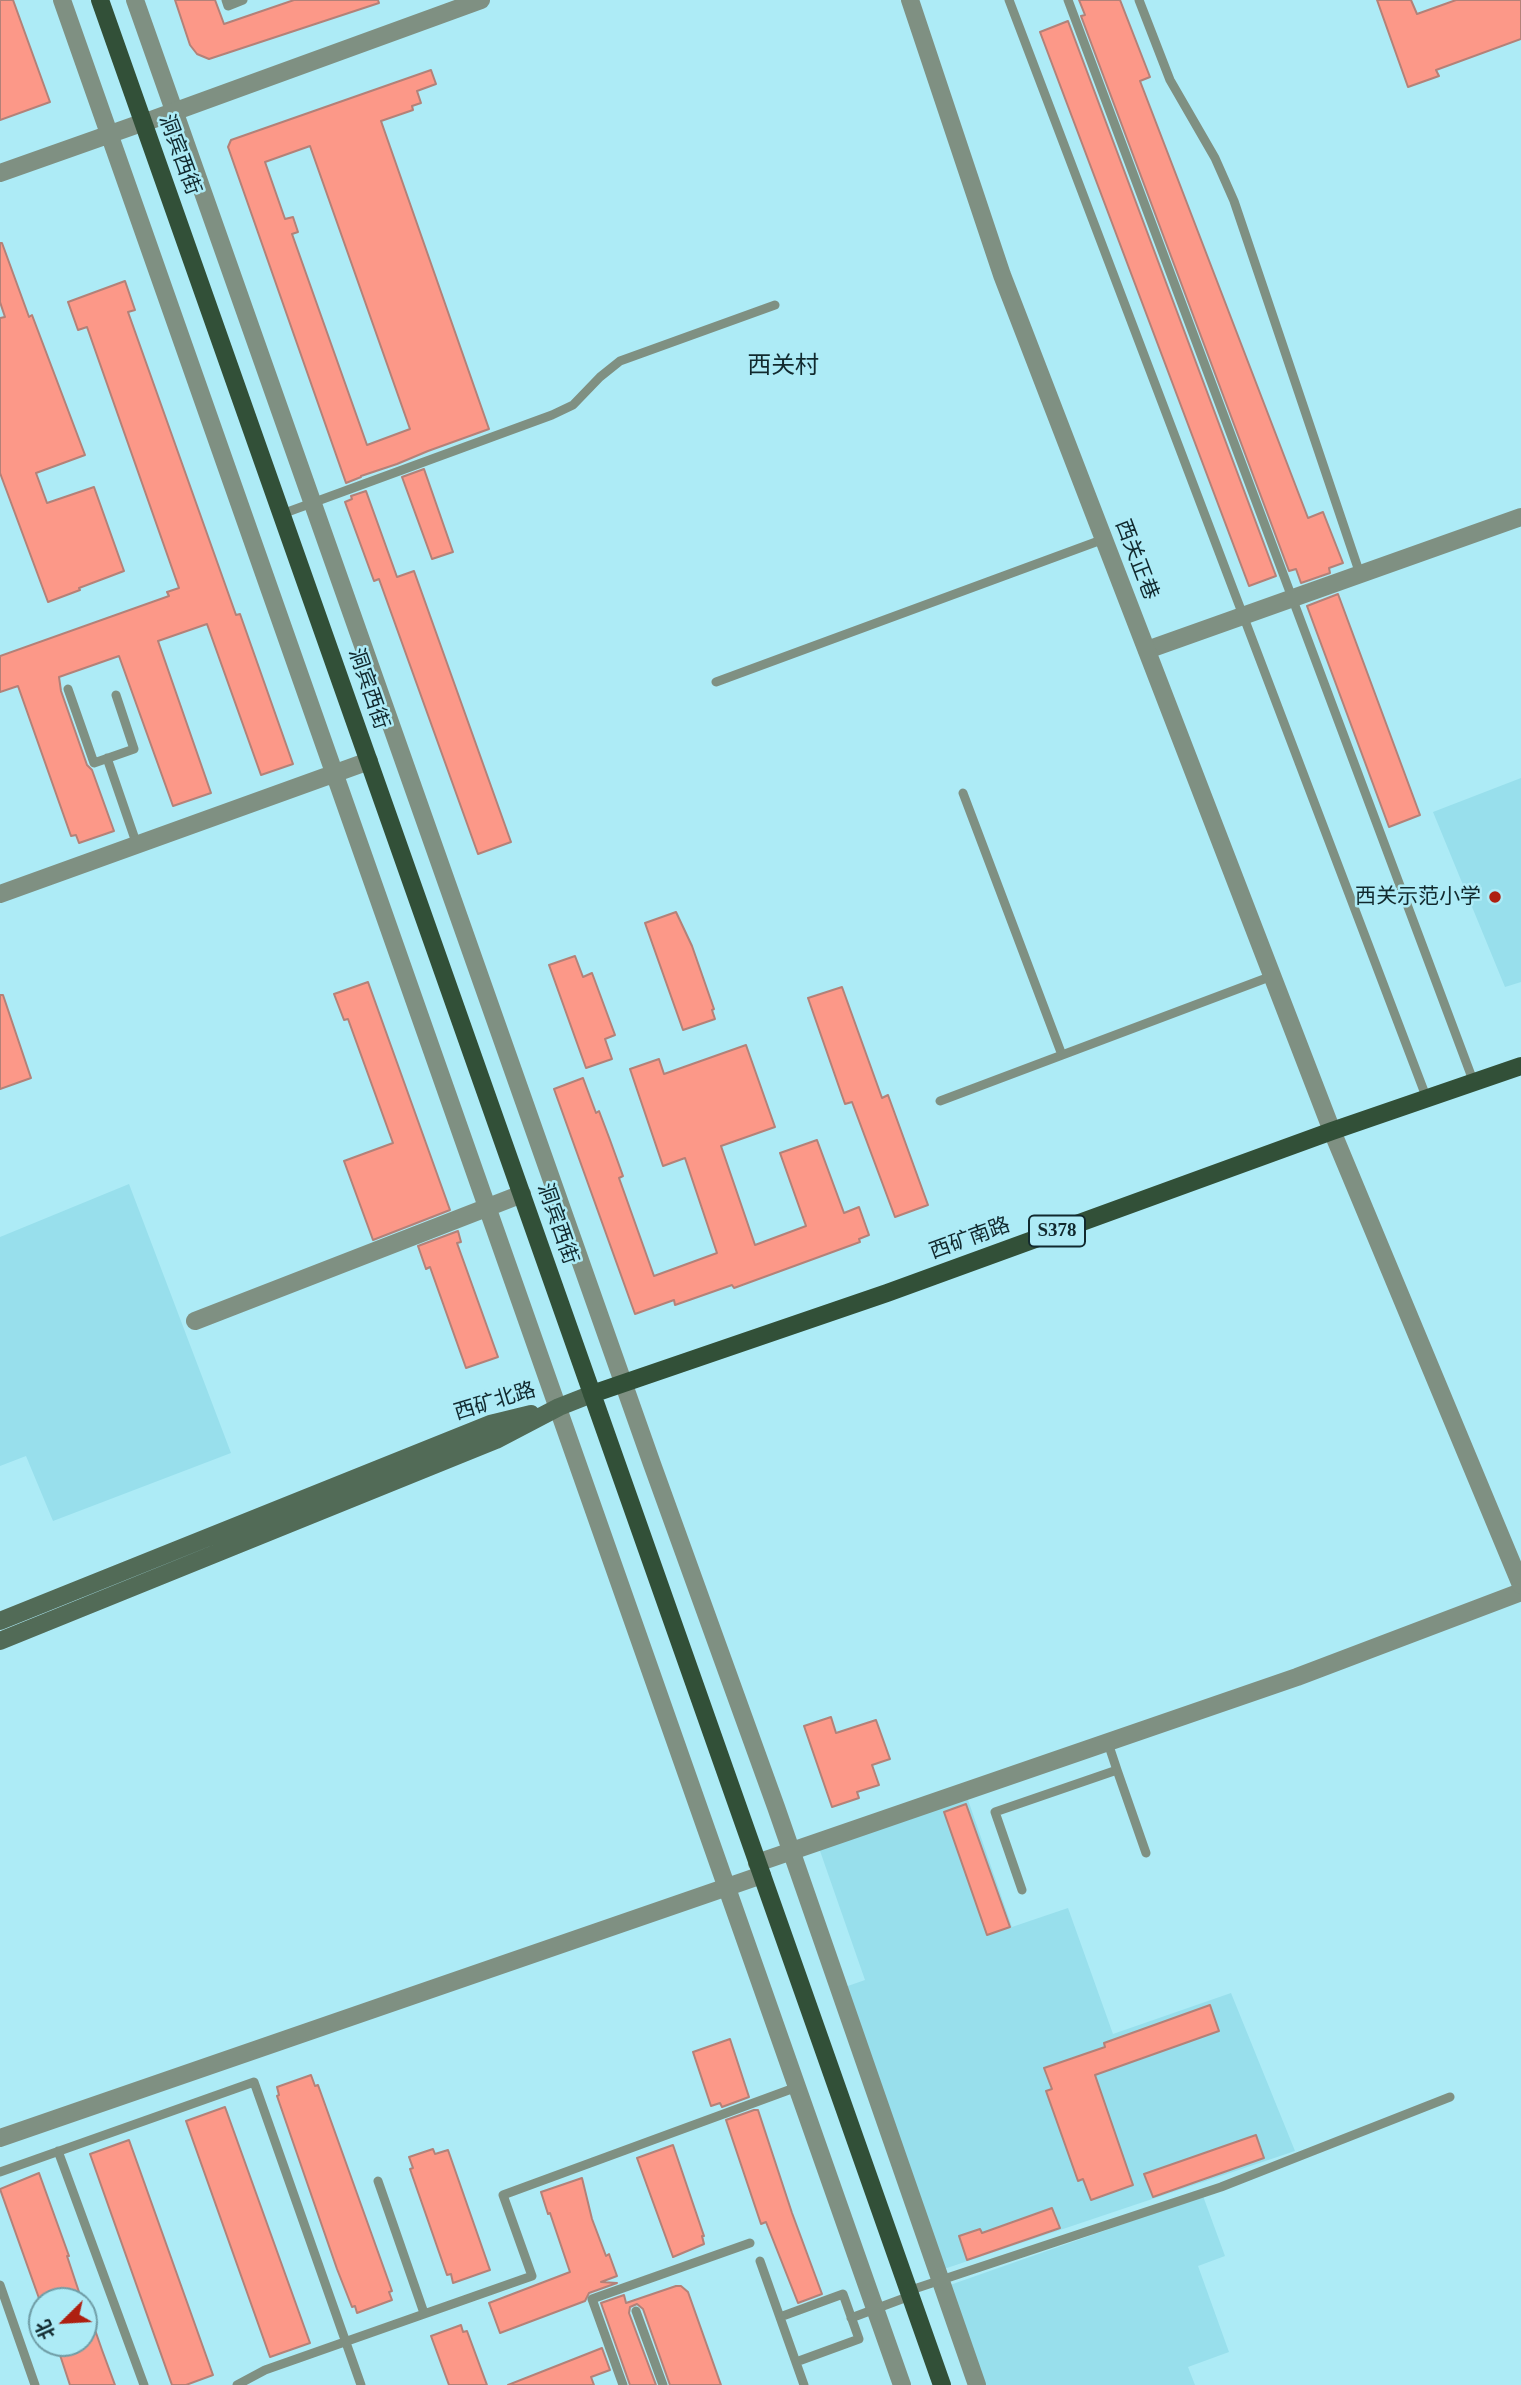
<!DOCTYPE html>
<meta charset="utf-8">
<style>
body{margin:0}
#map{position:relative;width:1521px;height:2385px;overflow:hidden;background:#adebf6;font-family:"Times New Roman","Noto Sans SC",serif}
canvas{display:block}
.north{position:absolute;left:28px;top:2287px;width:70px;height:70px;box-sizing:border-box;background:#adebf6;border:2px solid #6f9da6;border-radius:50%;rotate:246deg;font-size:19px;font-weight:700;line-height:28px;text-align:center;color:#11292e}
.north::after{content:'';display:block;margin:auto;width:24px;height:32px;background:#ae1f10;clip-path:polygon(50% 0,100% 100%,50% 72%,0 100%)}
</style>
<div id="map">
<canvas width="1521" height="2385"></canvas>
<div class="north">北</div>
</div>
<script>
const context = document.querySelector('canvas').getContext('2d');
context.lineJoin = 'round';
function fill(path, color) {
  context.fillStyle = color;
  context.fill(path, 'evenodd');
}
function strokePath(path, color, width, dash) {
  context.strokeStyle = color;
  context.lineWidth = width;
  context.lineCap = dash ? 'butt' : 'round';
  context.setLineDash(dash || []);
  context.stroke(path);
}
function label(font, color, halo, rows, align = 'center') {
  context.font = font + ' "Times New Roman","Noto Sans SC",serif';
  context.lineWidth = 5;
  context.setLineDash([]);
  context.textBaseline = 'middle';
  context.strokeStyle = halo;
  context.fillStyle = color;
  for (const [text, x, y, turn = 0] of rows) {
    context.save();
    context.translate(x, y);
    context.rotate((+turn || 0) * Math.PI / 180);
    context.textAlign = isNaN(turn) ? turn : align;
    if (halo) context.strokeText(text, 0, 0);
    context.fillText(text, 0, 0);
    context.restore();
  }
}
const built = new Path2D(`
 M 1521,778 L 1521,982 L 1505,987 L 1433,812 Z
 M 129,1184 L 231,1453 L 53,1521 L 26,1456 L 0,1466 L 0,1237 Z
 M 967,1797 L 1012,1927 L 1068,1908 L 1113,2034 L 1231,1993 L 1295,2151 L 944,2269 L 845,1987 L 865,1980 L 819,1848 Z
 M 1203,2196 L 1225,2256 L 1198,2266 L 1229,2352 L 1188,2367 L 1195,2385 L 984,2385 L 950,2285 Z`);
const building = new Path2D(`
 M 0,0 L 13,0 L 50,102 L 0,120 Z
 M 175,0 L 215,0 L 224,24 L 294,0 L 378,0 L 379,3 L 209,59 L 197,54 L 190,45 Z
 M 1079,0 L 1120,0 L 1150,77 L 1140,81 L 1308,518 L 1323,512 L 1343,563 L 1329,568 L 1330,573 L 1301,583 L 1296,569 L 1289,571 L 1081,16 L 1085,15 Z
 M 1377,0 L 1411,0 L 1417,14 L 1456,0 L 1521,0 L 1521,39 L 1436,70 L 1439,76 L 1408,87 Z
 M 1068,21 L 1276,576 L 1249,586 L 1040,32 Z
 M 431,70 L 436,84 L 417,91 L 421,103 L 412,106 L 413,110 L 381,121 L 489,429 L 428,451 L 397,464 L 361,476 L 361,477 L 346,483 L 228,147 L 231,140 ZM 310,146 L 410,429 L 367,445 L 292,234 L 298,232 L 293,217 L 285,219 L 265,162 Z
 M 0,243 L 2,243 L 29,317 L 32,315 L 85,455 L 36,473 L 47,503 L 94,487 L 124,571 L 79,588 L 80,590 L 48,602 L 0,473 L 0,318 L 5,317 L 0,302 Z
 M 125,281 L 135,310 L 128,312 L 236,615 L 240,614 L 293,764 L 261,775 L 207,624 L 158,641 L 211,793 L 173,806 L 119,656 L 59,677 L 61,691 L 87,765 L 92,770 L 114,831 L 79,843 L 76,835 L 71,836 L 18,686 L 0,692 L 0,656 L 169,596 L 167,592 L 179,588 L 87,327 L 78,330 L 68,302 Z
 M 424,469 L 453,552 L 432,559 L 402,477 Z
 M 366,491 L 397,577 L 414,571 L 511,842 L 478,854 L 379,579 L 374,581 L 345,502 L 352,499 L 351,496 Z
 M 1338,594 L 1420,815 L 1389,827 L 1307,606 Z
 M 676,912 L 692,946 L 714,1009 L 712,1010 L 715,1019 L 683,1030 L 645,923 Z
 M 575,956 L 583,977 L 592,973 L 615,1035 L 605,1039 L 612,1059 L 586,1068 L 549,965 Z
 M 368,982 L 450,1210 L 373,1240 L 344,1161 L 393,1143 L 348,1019 L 344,1020 L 334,994 Z
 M 842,987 L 882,1098 L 888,1095 L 928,1205 L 895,1217 L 852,1102 L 845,1104 L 808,998 Z
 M 0,995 L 3,995 L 31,1078 L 0,1089 Z
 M 746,1045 L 775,1127 L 721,1146 L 755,1245 L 806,1226 L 780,1153 L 817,1140 L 844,1213 L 859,1207 L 869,1235 L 859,1239 L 860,1242 L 734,1288 L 732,1285 L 675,1305 L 674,1300 L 635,1314 L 554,1089 L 583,1078 L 596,1113 L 599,1111 L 610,1140 L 623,1176 L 619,1178 L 654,1276 L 717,1253 L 685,1158 L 663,1166 L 630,1069 L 659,1059 L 664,1074 Z
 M 458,1231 L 461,1242 L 457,1243 L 498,1357 L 466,1368 L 430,1267 L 426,1269 L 418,1246 Z
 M 831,1717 L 836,1733 L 876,1720 L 890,1759 L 872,1765 L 879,1785 L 857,1792 L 859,1798 L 832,1807 L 804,1726 Z
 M 966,1804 L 1010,1927 L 987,1935 L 944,1812 Z
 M 1210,2005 L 1219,2031 L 1095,2075 L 1133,2185 L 1091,2200 L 1083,2179 L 1078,2181 L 1046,2091 L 1052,2089 L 1044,2068 L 1105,2047 L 1104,2043 Z
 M 730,2039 L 749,2097 L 722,2107 L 720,2103 L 711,2106 L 693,2052 Z
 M 311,2075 L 315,2086 L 318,2085 L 392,2291 L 389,2292 L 392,2300 L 357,2313 L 355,2306 L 352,2307 L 337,2269 L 277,2096 L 279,2095 L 277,2087 Z
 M 225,2107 L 310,2343 L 270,2357 L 186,2121 Z
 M 754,2110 L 758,2110 L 792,2213 L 822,2294 L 798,2303 L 766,2222 L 761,2224 L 726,2120 Z
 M 1256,2135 L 1264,2158 L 1153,2197 L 1144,2174 Z
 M 129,2140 L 213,2375 L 186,2385 L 172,2385 L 90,2154 Z
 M 673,2145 L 704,2236 L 702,2236 L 704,2244 L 673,2257 L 637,2158 Z
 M 433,2149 L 435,2154 L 448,2150 L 490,2270 L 453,2283 L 451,2274 L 447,2275 L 410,2169 L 413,2168 L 409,2157 Z
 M 39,2173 L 69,2256 L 67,2256 L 82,2301 L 40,2301 L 0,2189 Z
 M 582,2178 L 592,2219 L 606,2256 L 609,2254 L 617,2276 L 601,2282 L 617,2283 L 589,2293 L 585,2301 L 500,2333 L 489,2303 L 570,2272 L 550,2213 L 548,2214 L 541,2192 Z
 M 1052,2208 L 1060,2228 L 967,2260 L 959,2236 L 980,2229 L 982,2233 Z
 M 676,2286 L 681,2286 L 688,2292 L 721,2385 L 670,2385 L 643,2309 L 637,2304 L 630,2307 L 629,2313 L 656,2385 L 630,2385 L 601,2303 L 624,2295 L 626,2303 Z
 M 86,2304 L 102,2350 L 115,2385 L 70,2385 L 61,2358 L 55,2343 L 84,2343 L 84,2305 Z
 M 461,2325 L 463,2332 L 467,2331 L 487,2385 L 449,2385 L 431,2336 Z
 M 602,2348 L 610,2370 L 591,2377 L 594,2385 L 508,2385 Z`);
const service = new Path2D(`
 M 226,0 L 228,6 L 243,0
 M 1009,0 L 1427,1099
 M 1068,0 L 1474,1083
 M 1139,0 L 1170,80 L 1215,158 L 1234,201 L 1360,574
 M 282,514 L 552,415 L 573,405 L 600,377 L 620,361 L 775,305
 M 716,682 L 1104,539
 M 68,689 L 94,763 L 134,749 L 116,695
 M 107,758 L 137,845
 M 963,793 L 1062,1055
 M 940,1101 L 1272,976
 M 1108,1743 L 1117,1770
 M 1022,1890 L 995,1812 L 1117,1770 L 1146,1853
 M 58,2151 L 144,2385
 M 0,2172 L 254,2082 L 361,2385
 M 378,2181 L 424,2313
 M 760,2261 L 804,2385
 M 0,2285 L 35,2385
 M 908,2291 L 1221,2187 L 1450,2097
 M 636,2311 L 663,2385
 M 780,2317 L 843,2294 L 859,2339 L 796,2362
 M 851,2318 L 910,2296
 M 237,2385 L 265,2370 L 532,2276 L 503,2195 L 797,2087
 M 623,2385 L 592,2299 L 750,2243`);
const minor = new Path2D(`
 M 62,0 L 902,2385
 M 135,0 L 652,1464 L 776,1807 L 977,2385
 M 0,173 L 150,120
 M 1147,650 L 1521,517
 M 0,894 L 369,761
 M 195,1321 L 522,1194
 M 757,1863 L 1297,1677 L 1521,1592
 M 0,2138 L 762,1875`);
const tertiary = new Path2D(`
 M 910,0 L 1002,275 L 1332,1131 L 1521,1585
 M 143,123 L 481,0`);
const secondary = new Path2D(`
 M 0,1621 L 490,1424 L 531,1414
 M 0,1641 L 496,1440 L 559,1407 L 592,1394`);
const primary = new Path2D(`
 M 100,0 L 942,2385
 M 592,1394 L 887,1293 L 1332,1131 L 1521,1066`);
const markers = [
 [1495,897,7,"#ae1f10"]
];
const shields = [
 [1057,1231,56]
];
const shieldNames = [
 ["S378",1057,1231]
];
const streetNames = [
 ["洞宾西街",179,155,70],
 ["西关正巷",1136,560,69],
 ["洞宾西街",368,689,71],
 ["洞宾西街",557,1224,71],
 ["西矿南路",970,1239,-20],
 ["西矿北路",495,1402,-17]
];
const poiNames = [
 ["西关示范小学",1481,897]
];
const quarterNames = [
 ["西关村",783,367]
];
fill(built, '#98dfec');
fill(building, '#fc9888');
strokePath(building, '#b38178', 2);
strokePath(service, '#7f9082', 9);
strokePath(minor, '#7f9082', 18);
strokePath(tertiary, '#7f9082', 18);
strokePath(secondary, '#526b57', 18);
strokePath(primary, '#325038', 18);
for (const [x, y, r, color] of markers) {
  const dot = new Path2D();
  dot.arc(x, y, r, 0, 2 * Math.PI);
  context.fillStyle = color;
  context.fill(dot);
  strokePath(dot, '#adebf6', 2.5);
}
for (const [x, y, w] of shields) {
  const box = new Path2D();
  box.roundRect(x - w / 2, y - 15.5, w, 31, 5);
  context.fillStyle = '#adebf6';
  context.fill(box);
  strokePath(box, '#11292e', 2);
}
label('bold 19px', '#11292e', null, shieldNames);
label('21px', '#11292e', '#adebf6', streetNames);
label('21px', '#11292e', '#adebf6', poiNames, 'right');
label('24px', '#11292e', '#adebf6', quarterNames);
</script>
